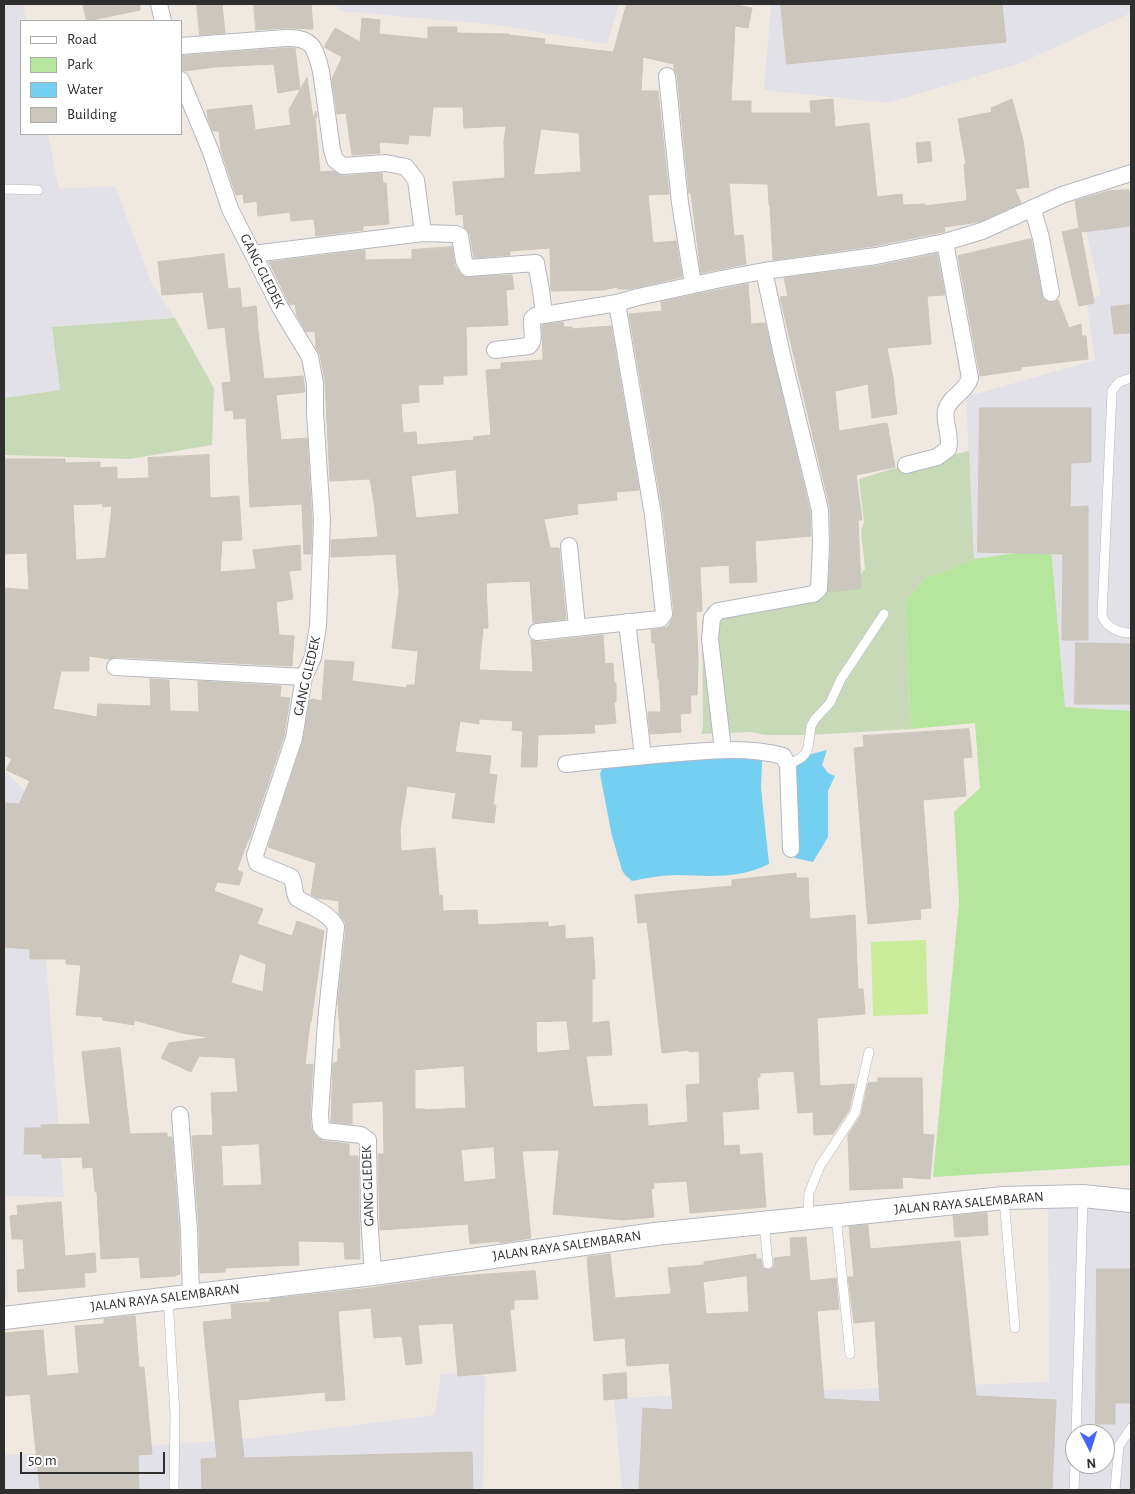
<!DOCTYPE html>
<style>
body{margin:0}
#map{position:relative;width:1135px;height:1494px;overflow:hidden;background:#efe9e1;font-family:"Alegreya Sans",sans-serif}
canvas{display:block}
.frame{position:absolute;inset:0;border:5px solid #2e2e2e;pointer-events:none}
.legend{position:absolute;left:20px;top:20px;width:162px;height:115px;box-sizing:border-box;background:#fff;border:1px solid #ababab;margin:0;padding:6px 9px;list-style:none;font-size:15px;color:#2e2e2e}
.legend li{display:flex;align-items:center;gap:10px;height:25px}
.legend b{width:25px;border:1px solid #ababab}
.north{position:absolute;left:1065px;top:1424px;width:50px;height:50px;box-sizing:border-box;background:#fff;border:1px solid #ababab;border-radius:50%;rotate:175deg;font-size:14px;font-weight:700;line-height:20px;text-align:center;color:#2e2e2e}
.north::after{content:'';display:block;margin:auto;width:18px;height:22px;background:#4264fb;clip-path:polygon(50% 0,100% 100%,50% 72%,0 100%)}
.scale{position:absolute;left:20px;top:1452px;width:145px;height:22px;box-sizing:border-box;border:2px solid #2e2e2e;border-top:0;padding-left:6px;font-size:15px;line-height:18px;white-space:nowrap;color:#2e2e2e;-webkit-text-stroke:4px #fff;paint-order:stroke}
</style>
<div id="map">
<canvas width="1135" height="1494"></canvas>
<div class="frame"></div>
<ul class="legend">
<li><b style="height:6px;background:#fff"></b>Road</li>
<li><b style="height:14px;background:#b6e59e"></b>Park</li>
<li><b style="height:14px;background:#75cff0"></b>Water</li>
<li><b style="height:14px;background:#cbc7bf"></b>Building</li>
</ul>
<div class="north">N</div>
<div class="scale">50 m</div>
</div>
<script>
const context = document.querySelector('canvas').getContext('2d');
context.lineJoin = 'round';
function fill(path, color) {
  context.fillStyle = color;
  context.fill(path, 'evenodd');
}
function strokePath(path, color, width, dash) {
  context.strokeStyle = color;
  context.lineWidth = width;
  context.lineCap = dash ? 'butt' : 'round';
  context.setLineDash(dash || []);
  context.stroke(path);
}
function label(font, color, halo, rows, align = 'center') {
  context.font = font + ' "Alegreya Sans",sans-serif';
  context.lineWidth = 4.5;
  context.setLineDash([]);
  context.textBaseline = 'middle';
  context.strokeStyle = halo;
  context.fillStyle = color;
  for (const [text, x, y, turn = 0] of rows) {
    context.save();
    context.translate(x, y);
    context.rotate((+turn || 0) * Math.PI / 180);
    context.textAlign = isNaN(turn) ? turn : align;
    if (halo) context.strokeText(text, 0, 0);
    context.fillText(text, 0, 0);
    context.restore();
  }
}
const industrial = new Path2D(`
 M 4,4 L 23,4 L 26,21 L 21,21 L 21,134 L 48,134 L 59,189 L 115,186 L 152,284 L 175,318 L 53,327 L 60,390 L 4,398 Z
 M 335,4 L 619,4 L 607,44 L 498,25 L 341,11 Z
 M 767,4 L 1131,4 L 1131,13 L 1018,64 L 887,103 L 764,90 L 771,5 Z
 M 1128,225 L 1131,226 L 1131,711 L 1065,707 L 1051,548 L 974,559 L 966,397 L 1095,360 L 1086,299 L 1101,296 L 1085,227 Z
 M 4,769 L 34,801 L 64,1197 L 6,1196 L 8,1299 L 4,1300 Z
 M 1097,1208 L 1131,1211 L 1131,1490 L 622,1490 L 614,1398 L 1049,1382 L 1048,1209 ZM 1075,1434 L 1105,1434 L 1105,1464 L 1075,1464 Z
 M 485,1373 L 483,1490 L 4,1490 L 4,1455 L 28,1454 L 247,1439 L 435,1415 L 441,1374 Z`);
const green = new Path2D(`
 M 1051,548 L 1065,707 L 1131,711 L 1131,1165 L 933,1177 L 959,902 L 954,812 L 980,788 L 975,723 L 911,729 L 905,602 L 925,579 L 974,559 Z`);
const cemetery = new Path2D(`
 M 175,318 L 214,388 L 212,445 L 130,459 L 4,455 L 4,398 L 60,390 L 52,327 Z
 M 969,451 L 974,559 L 925,579 L 905,602 L 911,729 L 809,735 L 765,735 L 751,732 L 701,734 L 703,726 L 702,622 L 708,607 L 858,578 L 865,569 L 861,531 L 864,522 L 859,479 L 892,469 Z`);
const pitch = new Path2D(`
 M 926,940 L 928,1014 L 873,1016 L 871,942 Z`);
const water = new Path2D(`
 M 827,750 L 822,765 L 828,773 L 835,776 L 828,791 L 828,837 L 813,862 L 795,858 L 791,766 L 808,755 Z
 M 756,756 L 762,761 L 761,788 L 769,864 C 739,879 710,876 678,875 C 662,875 647,878 632,881 L 625,875 L 622,870 L 612,836 L 600,774 L 604,763 Z`);
const building = new Path2D(`
 M 83,4 L 140,4 L 140,10 L 87,21 Z
 M 197,4 L 222,4 L 225,33 L 200,35 Z
 M 254,4 L 311,4 L 313,29 L 286,28 L 256,30 Z
 M 627,4 L 731,4 L 752,8 L 748,28 L 735,26 L 731,101 L 751,101 L 751,113 L 811,113 L 810,101 L 833,99 L 835,127 L 869,123 L 877,197 L 902,194 L 903,205 L 925,204 L 925,206 L 965,201 L 967,199 L 964,164 L 966,164 L 958,119 L 992,112 L 991,108 L 1012,99 L 1023,140 L 1029,187 L 1015,189 L 1021,203 L 979,222 L 944,227 L 945,232 L 943,232 L 874,246 L 773,260 L 770,205 L 769,205 L 768,184 L 729,183 L 734,236 L 743,235 L 746,264 L 701,273 L 691,193 L 689,193 L 677,74 L 674,69 L 674,64 L 643,57 L 641,91 L 658,91 L 669,194 L 648,195 L 653,243 L 676,241 L 682,277 L 630,289 L 618,289 L 618,287 L 603,290 L 551,291 L 550,248 L 510,251 L 510,255 L 474,258 L 470,234 L 464,227 L 463,214 L 456,215 L 453,182 L 505,178 L 504,141 L 506,126 L 464,128 L 463,107 L 433,107 L 430,136 L 409,135 L 408,144 L 379,142 L 380,153 L 352,155 L 346,113 L 337,114 L 332,79 L 342,57 L 324,47 L 335,28 L 360,42 L 362,18 L 380,20 L 379,34 L 428,39 L 428,27 L 457,27 L 457,33 L 509,34 L 509,35 L 545,39 L 544,44 L 613,52 ZM 541,129 L 579,133 L 581,172 L 534,175 Z
 M 781,4 L 1002,4 L 1006,42 L 787,64 Z
 M 286,48 L 295,48 L 300,89 L 278,93 L 274,64 L 214,67 L 185,71 L 181,70 L 181,56 Z
 M 307,78 L 313,118 L 316,111 L 317,117 L 315,117 L 320,172 L 333,171 L 344,176 L 382,173 L 383,183 L 386,183 L 389,224 L 363,226 L 363,230 L 316,236 L 314,219 L 291,221 L 290,212 L 258,216 L 257,201 L 244,203 L 243,194 L 236,195 L 221,150 L 219,131 L 213,131 L 208,119 L 207,110 L 252,105 L 255,130 L 291,125 L 289,110 Z
 M 930,142 L 932,161 L 918,163 L 916,143 Z
 M 1129,190 L 1131,226 L 1081,232 L 1094,303 L 1079,306 L 1062,232 L 1079,228 L 1075,201 L 1108,191 Z
 M 1031,239 L 1043,299 L 1047,302 L 1052,303 L 1058,300 L 1069,328 L 1081,324 L 1082,336 L 1086,336 L 1088,359 L 1021,367 L 1021,370 L 980,376 L 958,256 Z
 M 452,247 L 455,266 L 464,277 L 512,275 L 514,289 L 506,290 L 508,325 L 466,327 L 467,375 L 443,376 L 443,384 L 418,385 L 419,402 L 401,404 L 403,433 L 416,432 L 417,445 L 474,440 L 473,437 L 491,435 L 486,370 L 501,369 L 501,363 L 543,360 L 542,325 L 563,322 L 564,327 L 572,327 L 572,329 L 611,326 L 639,490 L 616,492 L 617,500 L 577,504 L 578,514 L 544,519 L 550,548 L 559,548 L 566,619 L 533,623 L 530,581 L 486,583 L 488,628 L 483,628 L 479,670 L 533,672 L 531,640 L 538,642 L 603,635 L 605,664 L 613,663 L 614,683 L 616,683 L 616,702 L 614,702 L 616,723 L 594,725 L 595,733 L 538,735 L 537,767 L 521,767 L 523,731 L 512,730 L 513,721 L 479,719 L 479,724 L 460,721 L 455,752 L 491,756 L 489,774 L 497,775 L 493,805 L 496,805 L 494,823 L 452,818 L 456,793 L 407,786 L 400,829 L 401,851 L 435,848 L 439,896 L 442,895 L 443,911 L 477,910 L 478,925 L 548,922 L 548,927 L 565,925 L 565,939 L 593,937 L 595,979 L 592,979 L 592,1023 L 609,1021 L 612,1055 L 586,1056 L 593,1107 L 647,1104 L 648,1126 L 688,1122 L 686,1085 L 700,1084 L 699,1051 L 689,1052 L 689,1050 L 662,1053 L 647,922 L 638,923 L 635,895 L 732,886 L 732,880 L 796,873 L 796,878 L 808,878 L 810,919 L 855,915 L 858,989 L 863,989 L 865,1014 L 817,1018 L 820,1086 L 855,1084 L 849,1110 L 833,1134 L 814,1135 L 813,1112 L 798,1113 L 794,1071 L 760,1073 L 760,1077 L 757,1077 L 759,1109 L 722,1112 L 724,1146 L 739,1145 L 740,1155 L 762,1153 L 766,1207 L 690,1213 L 687,1181 L 653,1183 L 654,1188 L 651,1189 L 654,1217 L 624,1220 L 553,1214 L 559,1150 L 522,1151 L 531,1238 L 500,1243 L 500,1241 L 470,1244 L 468,1224 L 380,1230 L 378,1154 L 384,1154 L 383,1101 L 352,1103 L 352,1124 L 331,1122 L 333,1063 L 338,1062 L 338,1049 L 341,1049 L 338,1002 L 346,928 L 345,922 L 339,914 L 339,901 L 317,898 L 311,895 L 316,863 L 268,847 L 303,741 L 310,700 L 313,699 L 322,701 L 325,660 L 354,662 L 352,681 L 407,688 L 407,685 L 415,685 L 418,651 L 392,648 L 399,592 L 396,554 L 331,557 L 331,540 L 378,537 L 374,502 L 370,479 L 330,481 L 325,382 L 320,355 L 316,348 L 315,331 L 306,332 L 297,316 L 295,304 L 290,305 L 269,262 L 365,250 L 365,260 L 412,259 L 412,250 ZM 456,470 L 459,514 L 416,518 L 411,476 ZM 567,1021 L 570,1050 L 537,1053 L 536,1022 ZM 464,1066 L 466,1108 L 425,1110 L 425,1109 L 415,1109 L 415,1070 ZM 494,1147 L 496,1179 L 464,1182 L 461,1150 Z
 M 224,254 L 228,289 L 240,288 L 242,308 L 256,306 L 258,323 L 257,323 L 264,379 L 303,376 L 305,392 L 276,395 L 281,440 L 307,438 L 312,520 L 311,554 L 304,554 L 302,504 L 250,507 L 246,418 L 234,419 L 233,410 L 225,411 L 222,383 L 231,382 L 225,327 L 208,329 L 203,292 L 162,295 L 158,262 Z
 M 937,254 L 945,295 L 927,296 L 931,344 L 887,348 L 893,378 L 897,414 L 872,418 L 868,384 L 835,391 L 839,431 L 887,423 L 895,467 L 856,475 L 862,520 L 858,520 L 861,588 L 828,592 L 831,544 L 830,508 L 780,297 L 788,296 L 784,278 L 877,266 Z
 M 748,284 L 751,324 L 765,323 L 810,511 L 811,536 L 755,541 L 757,582 L 730,583 L 729,565 L 700,567 L 702,611 L 696,612 L 698,660 L 697,695 L 690,695 L 691,713 L 680,714 L 681,732 L 650,734 L 648,712 L 661,712 L 659,679 L 658,679 L 655,643 L 652,643 L 651,630 L 668,627 L 674,613 L 663,513 L 629,314 L 662,311 L 661,302 Z
 M 1131,305 L 1131,333 L 1114,334 L 1111,307 Z
 M 980,408 L 1091,408 L 1091,462 L 1071,463 L 1070,507 L 1088,506 L 1088,640 L 1062,640 L 1063,554 L 978,552 Z
 M 209,455 L 210,498 L 239,496 L 242,540 L 222,541 L 220,572 L 256,569 L 253,550 L 300,545 L 301,570 L 289,571 L 293,599 L 276,602 L 279,635 L 294,636 L 292,666 L 116,657 L 109,659 L 89,656 L 89,671 L 61,671 L 53,709 L 97,717 L 98,704 L 151,706 L 150,679 L 169,680 L 170,711 L 199,712 L 198,681 L 281,686 L 280,697 L 290,698 L 284,736 L 249,840 L 248,840 L 237,870 L 243,873 L 239,885 L 217,882 L 214,891 L 263,909 L 257,924 L 292,936 L 297,921 L 324,931 L 311,1022 L 310,1022 L 305,1065 L 313,1064 L 310,1114 L 311,1128 L 314,1134 L 323,1141 L 349,1144 L 349,1156 L 358,1156 L 360,1259 L 345,1259 L 344,1242 L 298,1241 L 299,1265 L 225,1268 L 225,1272 L 200,1273 L 199,1229 L 192,1136 L 213,1135 L 211,1093 L 238,1092 L 235,1058 L 199,1056 L 191,1072 L 161,1058 L 169,1043 L 207,1038 L 207,1037 L 182,1033 L 134,1020 L 134,1025 L 103,1020 L 103,1017 L 76,1015 L 81,965 L 66,964 L 66,959 L 30,959 L 30,949 L 4,947 L 4,803 L 19,804 L 30,781 L 6,770 L 12,759 L 4,755 L 4,588 L 29,590 L 27,553 L 4,554 L 4,459 L 65,459 L 65,463 L 100,462 L 100,468 L 117,467 L 117,479 L 149,478 L 148,458 ZM 103,504 L 103,507 L 112,506 L 106,558 L 76,560 L 73,505 ZM 240,954 L 266,964 L 263,992 L 231,983 ZM 259,1144 L 262,1185 L 223,1186 L 221,1146 Z
 M 1076,643 L 1131,644 L 1131,704 L 1075,704 Z
 M 969,729 L 972,757 L 963,758 L 966,796 L 923,800 L 931,908 L 920,909 L 921,919 L 868,924 L 854,748 L 864,747 L 863,736 Z
 M 120,1048 L 130,1134 L 167,1133 L 167,1137 L 172,1137 L 179,1231 L 180,1274 L 176,1275 L 176,1276 L 141,1278 L 139,1257 L 101,1259 L 97,1192 L 95,1192 L 93,1167 L 83,1168 L 82,1157 L 42,1158 L 42,1154 L 24,1154 L 25,1128 L 41,1128 L 41,1125 L 90,1124 L 82,1052 Z
 M 878,1078 L 922,1078 L 923,1134 L 934,1135 L 930,1179 L 902,1177 L 903,1188 L 850,1190 L 848,1135 L 861,1115 L 868,1083 L 878,1082 Z
 M 61,1202 L 65,1256 L 95,1253 L 96,1272 L 84,1273 L 85,1287 L 18,1292 L 17,1270 L 25,1269 L 23,1239 L 12,1239 L 10,1216 L 18,1215 L 17,1206 Z
 M 987,1213 L 988,1235 L 955,1237 L 953,1216 Z
 M 868,1225 L 870,1249 L 960,1241 L 976,1396 L 1056,1400 L 1052,1490 L 639,1490 L 643,1408 L 673,1410 L 669,1363 L 627,1366 L 625,1338 L 594,1341 L 587,1257 L 610,1254 L 615,1298 L 671,1294 L 668,1268 L 704,1265 L 704,1262 L 756,1254 L 756,1259 L 761,1259 L 763,1268 L 769,1270 L 774,1266 L 774,1258 L 791,1256 L 790,1238 L 806,1237 L 810,1281 L 836,1278 L 839,1309 L 817,1311 L 824,1399 L 880,1402 L 875,1321 L 854,1323 L 848,1277 L 854,1277 L 849,1227 ZM 747,1276 L 749,1312 L 706,1314 L 703,1282 Z
 M 1097,1269 L 1131,1269 L 1131,1403 L 1115,1403 L 1115,1424 L 1096,1424 Z
 M 535,1271 L 538,1299 L 514,1300 L 514,1309 L 510,1310 L 516,1371 L 458,1376 L 453,1323 L 418,1325 L 422,1363 L 406,1365 L 402,1336 L 374,1338 L 371,1308 L 338,1311 L 345,1400 L 326,1401 L 325,1392 L 238,1400 L 244,1458 L 472,1452 L 473,1490 L 202,1490 L 201,1459 L 217,1458 L 203,1322 L 232,1319 L 231,1304 L 270,1302 L 270,1299 L 370,1288 L 446,1277 Z
 M 135,1316 L 139,1367 L 144,1367 L 152,1454 L 138,1455 L 139,1490 L 40,1490 L 30,1394 L 4,1396 L 4,1333 L 43,1330 L 47,1376 L 79,1373 L 75,1326 L 104,1324 L 104,1319 Z
 M 626,1373 L 627,1398 L 604,1400 L 603,1375 Z`);
const lane = new Path2D(`
 M 4,189 L 38,190
 M 1131,378 L 1119,382 L 1112,391 L 1102,616 C 1107,628 1119,633 1131,633
 M 788,765 L 801,758 L 805,754 L 808,748 L 811,726 L 815,719 L 830,703 L 841,679 L 884,614
 M 1004,1198 L 1015,1328
 M 836,1216 L 850,1354
 M 808,1217 L 809,1193 L 820,1166 L 855,1113 L 869,1052
 M 764,1223 L 768,1264
 M 168,1298 L 175,1414 L 174,1490
 M 1076,1434 L 1083,1197
 M 1074,1490 L 1075,1464
 M 1115,1490 L 1119,1446 L 1131,1428`);
const street = new Path2D(`
 M 159,4 L 163,21
 M 181,46 L 286,38 C 313,37 315,48 321,71 L 332,150 L 335,160 L 343,166 L 386,163 L 406,167 L 416,180 L 423,233 L 456,234 L 460,236 L 464,261 L 468,268 L 536,263 L 541,290 L 544,315 L 617,303 L 653,515 L 664,614 L 660,619 L 537,632
 M 667,76 L 680,203 L 693,284
 M 181,80 L 211,152 L 230,209 L 281,309 L 310,357 L 315,384 L 315,412 L 322,520 L 318,626 L 313,657 L 304,677 L 294,738 L 255,855 L 257,863 L 291,877 C 295,883 293,891 297,898 C 309,906 330,913 336,927 L 326,1021 L 320,1115 L 321,1127 L 325,1131 L 361,1135 L 368,1140 L 369,1216 L 373,1274
 M 1033,210 L 1041,238 L 1051,293
 M 253,254 L 423,233
 M 617,303 L 638,297 L 721,279 L 764,271 L 876,256 L 945,242 L 982,231 L 1062,195 L 1131,173
 M 495,350 L 529,346 C 536,340 531,327 532,319 L 535,316 L 544,315
 M 906,465 L 937,457 L 948,449 C 952,435 943,422 946,410 C 950,396 966,392 970,378 L 945,242
 M 569,546 L 577,627
 M 627,622 L 643,756
 M 115,667 L 304,677
 M 723,750 L 710,639 L 712,618 L 718,611 L 813,594 L 819,589 L 821,544 L 820,510 L 782,355 L 764,271
 M 566,764 C 604,760 642,756 680,753 C 714,750 750,747 783,756 L 788,765 L 791,849
 M 180,1115 L 189,1230 L 191,1295`);
const secondary = new Path2D(`
 M 4,1318 L 373,1274 L 655,1234 L 1004,1198 L 1083,1196 L 1131,1201`);
const streetNames = [
 ["GANG GLEDEK",262,271,63],
 ["GANG GLEDEK",307,676,-77],
 ["GANG GLEDEK",368,1186,-92],
 ["JALAN RAYA SALEMBARAN",969,1203,-5],
 ["JALAN RAYA SALEMBARAN",567,1246,-8],
 ["JALAN RAYA SALEMBARAN",165,1298,-7]
];
fill(industrial, '#e3e1e8');
fill(green, '#b6e59e');
fill(cemetery, '#c8d9b8');
fill(pitch, '#c9ec9a');
fill(water, '#75cff0');
fill(building, '#cbc7bf');
strokePath(building, '#cbc5ba', 1);
strokePath(lane, '#b4b7c1', 10);
strokePath(street, '#b4b7c1', 18);
strokePath(secondary, '#b4b7c1', 24);
strokePath(lane, '#fff', 9);
strokePath(street, '#fff', 16);
strokePath(secondary, '#fff', 22);
label('14px', '#2e2e2e', '#fff', streetNames);
</script>
